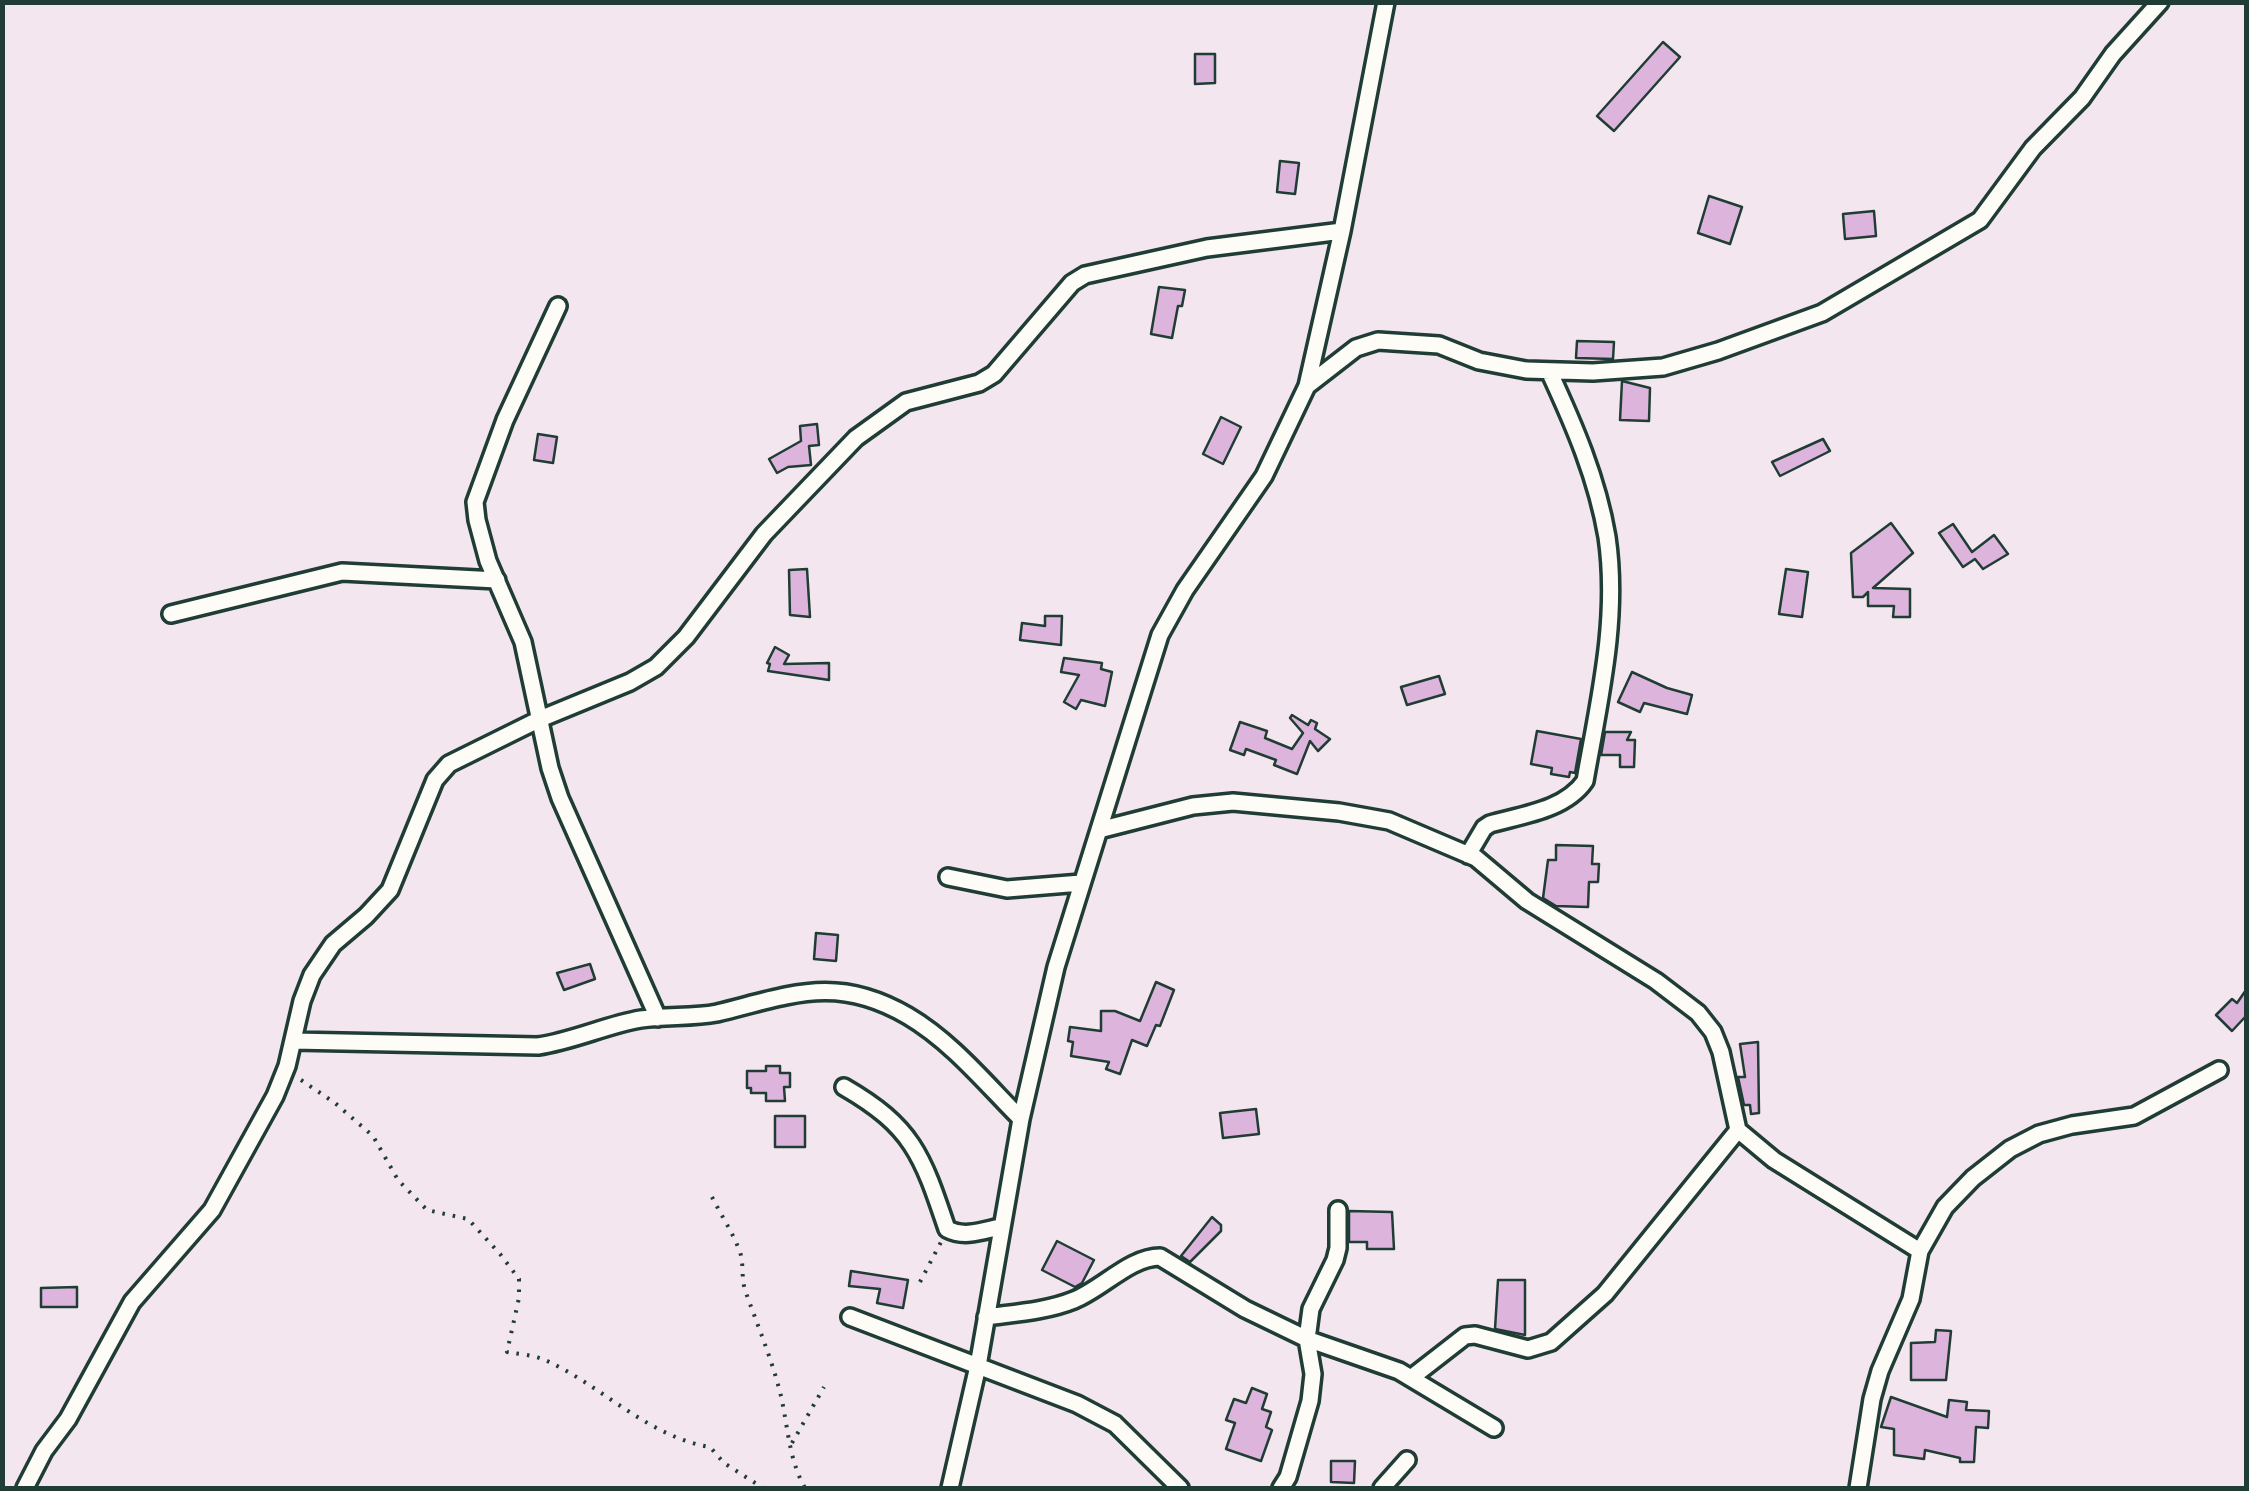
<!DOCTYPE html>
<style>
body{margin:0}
#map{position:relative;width:2249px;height:1491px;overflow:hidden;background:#f3e6ef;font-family:"Patrick Hand",sans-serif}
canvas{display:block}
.frame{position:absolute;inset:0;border:5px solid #1f3d34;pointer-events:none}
</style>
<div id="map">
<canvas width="2249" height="1491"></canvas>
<div class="frame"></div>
</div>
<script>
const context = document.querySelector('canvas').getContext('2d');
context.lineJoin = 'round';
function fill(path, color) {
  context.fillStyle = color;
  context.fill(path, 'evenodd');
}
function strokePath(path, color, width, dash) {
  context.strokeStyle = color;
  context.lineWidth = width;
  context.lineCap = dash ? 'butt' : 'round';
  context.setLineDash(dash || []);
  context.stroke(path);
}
const building = new Path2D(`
 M 1663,42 L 1680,57 L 1614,131 L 1597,116 Z
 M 1195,54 L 1215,54 L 1215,83 L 1195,84 Z
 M 1280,161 L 1299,163 L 1295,194 L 1277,192 Z
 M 1709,196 L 1742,207 L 1730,244 L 1698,233 Z
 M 1874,211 L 1876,236 L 1845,239 L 1843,214 Z
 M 1159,287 L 1185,290 L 1182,306 L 1178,306 L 1172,338 L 1151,334 Z
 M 1577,341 L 1614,342 L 1613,359 L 1576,358 Z
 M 1622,381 L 1650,388 L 1649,421 L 1620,420 Z
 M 1221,417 L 1241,427 L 1223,464 L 1203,454 Z
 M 817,424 L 819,445 L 809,446 L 811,465 L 788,467 L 777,473 L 769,459 L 801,441 L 800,426 Z
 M 538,434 L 557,437 L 553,463 L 534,460 Z
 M 1823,439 L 1830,451 L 1780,476 L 1772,462 Z
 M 1891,523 L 1913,553 L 1873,588 L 1910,589 L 1910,617 L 1893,617 L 1894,606 L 1868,606 L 1868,592 L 1863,597 L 1853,597 L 1851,553 Z
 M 1953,524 L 1972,552 L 1994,535 L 2008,554 L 1983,569 L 1975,559 L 1963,567 L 1939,533 Z
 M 807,569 L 810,617 L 790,615 L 789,570 Z
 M 1786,569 L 1808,572 L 1802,617 L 1779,614 Z
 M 1045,616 L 1062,616 L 1061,645 L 1020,640 L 1022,623 L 1045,626 Z
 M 775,647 L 789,655 L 784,664 L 829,663 L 829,680 L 768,671 L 770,664 L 767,663 Z
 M 1064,658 L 1102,663 L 1101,669 L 1112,672 L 1105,706 L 1081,700 L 1076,709 L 1064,702 L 1079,675 L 1061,672 Z
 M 1632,672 L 1667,688 L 1692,695 L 1687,714 L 1644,703 L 1640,712 L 1618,702 Z
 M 1439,676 L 1445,694 L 1407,705 L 1401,687 Z
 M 1292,715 L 1308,725 L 1311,720 L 1317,723 L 1315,729 L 1330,739 L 1318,751 L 1310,741 L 1297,774 L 1274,765 L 1276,760 L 1246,749 L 1244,755 L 1230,750 L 1240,722 L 1267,731 L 1265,738 L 1292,749 L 1303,733 L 1290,718 Z
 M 1537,731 L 1581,739 L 1575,773 L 1570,772 L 1569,777 L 1551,774 L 1552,768 L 1531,764 Z
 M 1605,732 L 1631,732 L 1627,740 L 1635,740 L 1634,767 L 1620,767 L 1620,755 L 1601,755 Z
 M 1556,845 L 1593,846 L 1592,864 L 1599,864 L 1598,882 L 1589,882 L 1588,907 L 1556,906 L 1543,898 L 1548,860 L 1556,860 Z
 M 816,933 L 838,935 L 836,961 L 814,959 Z
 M 590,964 L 595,979 L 564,990 L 557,973 Z
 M 1156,982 L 1174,990 L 1160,1026 L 1156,1025 L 1147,1046 L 1132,1040 L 1120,1074 L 1106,1069 L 1109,1062 L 1071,1056 L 1073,1042 L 1068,1041 L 1070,1027 L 1101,1031 L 1101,1011 L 1115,1011 L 1140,1021 Z
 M 2246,990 L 2246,1016 L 2232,1031 L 2216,1015 L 2232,999 L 2237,1003 Z
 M 1758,1042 L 1759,1113 L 1751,1114 L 1750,1105 L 1744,1105 L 1738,1077 L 1745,1077 L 1740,1044 Z
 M 766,1066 L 780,1066 L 780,1073 L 790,1073 L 790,1087 L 784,1087 L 785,1101 L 766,1101 L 766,1093 L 751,1093 L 751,1088 L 747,1088 L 747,1071 L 766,1071 Z
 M 1256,1109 L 1259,1134 L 1223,1138 L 1220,1113 Z
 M 775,1116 L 805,1116 L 805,1147 L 775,1147 Z
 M 1349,1211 L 1392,1212 L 1394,1249 L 1367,1249 L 1367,1242 L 1349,1242 Z
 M 1212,1217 L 1221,1225 L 1221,1231 L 1190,1262 L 1181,1256 Z
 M 1057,1241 L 1094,1260 L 1082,1283 L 1075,1287 L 1042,1270 Z
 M 851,1271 L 908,1280 L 903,1308 L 877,1303 L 880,1289 L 849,1286 Z
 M 1498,1280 L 1525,1280 L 1525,1335 L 1495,1329 Z
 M 77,1287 L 77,1307 L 41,1307 L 41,1288 Z
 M 1936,1330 L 1951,1331 L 1946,1380 L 1911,1380 L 1911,1343 L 1935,1342 Z
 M 1252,1388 L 1267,1394 L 1262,1409 L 1271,1412 L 1266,1427 L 1272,1430 L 1261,1461 L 1226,1449 L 1235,1423 L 1226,1420 L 1234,1399 L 1246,1403 Z
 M 1891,1397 L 1947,1417 L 1949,1400 L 1967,1402 L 1966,1410 L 1989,1411 L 1988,1428 L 1976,1427 L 1974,1462 L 1960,1462 L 1960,1458 L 1925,1450 L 1924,1459 L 1894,1455 L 1894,1429 L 1881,1427 Z
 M 1331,1461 L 1355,1461 L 1354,1483 L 1331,1482 Z`);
const path = new Path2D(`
 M 301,1080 L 335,1103 L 373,1136 L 398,1180 L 427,1210 L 468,1219 L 500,1254 L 519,1279 L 519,1298 L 507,1352 C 519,1354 533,1355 545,1360 C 601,1385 648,1437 710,1447 L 724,1463 L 763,1488
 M 712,1197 C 721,1215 733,1233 740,1252 C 744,1264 741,1277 745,1290 C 757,1324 771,1357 780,1392 C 788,1424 788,1458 805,1488
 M 920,1282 L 941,1242
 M 792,1443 L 824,1387`);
const street = new Path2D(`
 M 558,306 L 505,420 L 475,502 L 477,520 L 488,561 L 523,642 L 550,768 L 560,798 L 658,1018
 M 1307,386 L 1356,348 L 1378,341 L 1439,345 L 1479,361 L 1526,370 L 1593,372 L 1663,367 L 1718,351 L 1822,313 L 1980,220 L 2033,148 L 2082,98 L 2113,54 L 2160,2
 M 171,614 L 342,572 L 497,580
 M 1099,830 L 1193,806 L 1233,802 L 1339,812 L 1389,821 L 1476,858 L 1527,901 L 1656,981 L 1698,1013 L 1713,1032 L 1721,1052 L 1738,1130 L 1774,1160 L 1920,1251
 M 1468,855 L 1484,828 L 1490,824 C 1522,815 1565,810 1585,781 C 1599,701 1619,619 1607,537 C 1597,478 1574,425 1549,371
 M 948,877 L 1007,889 L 1081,883
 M 293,1041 L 538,1046 C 573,1041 606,1025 641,1019 C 667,1015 692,1018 717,1013 C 791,995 836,974 908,1016 C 952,1042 986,1084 1021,1119
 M 844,1087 C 913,1127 922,1155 947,1229 C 964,1238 982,1231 1000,1227
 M 850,1317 L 1077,1404 L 1115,1424 L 1180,1488
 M 986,1317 C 1015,1313 1047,1311 1074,1300 C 1102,1289 1130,1257 1160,1257 L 1245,1309 L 1307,1339 L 1399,1371 L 1494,1428
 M 1411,1378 L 1465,1336 L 1475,1335 L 1528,1349 L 1551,1342 L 1605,1294 L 1738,1130
 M 25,1488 L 44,1451 L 68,1419 L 132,1302 L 212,1210 L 275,1096 L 287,1066 L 302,1001 L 312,975 L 333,944 L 366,916 L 390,890 L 435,780 L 449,764 L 540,719 L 630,682 L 656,667 L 686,637 L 764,534 L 856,438 L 906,402 L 979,383 L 994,374 L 1072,283 L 1085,275 L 1207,248 L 1342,231
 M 950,1488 L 978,1366 L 1021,1119 L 1056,967 L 1160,635 L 1185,590 L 1264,476 L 1307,386 L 1342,231 L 1386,2
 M 1281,1488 L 1288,1477 L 1310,1401 L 1313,1374 L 1307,1339 L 1311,1309 L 1335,1260 L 1338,1248 L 1338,1210
 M 1382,1488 L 1407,1460
 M 1858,1488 L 1872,1399 L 1880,1371 L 1911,1299 L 1920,1251 L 1945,1207 L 1973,1178 L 2010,1149 L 2039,1134 L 2072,1125 L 2134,1116 L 2219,1070`);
fill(building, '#ddb4db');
strokePath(building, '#1f3d34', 2.5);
strokePath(street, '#1f3d34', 22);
strokePath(path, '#1f3d34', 4, [2.5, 8]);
strokePath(street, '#fdfcf7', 15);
</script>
